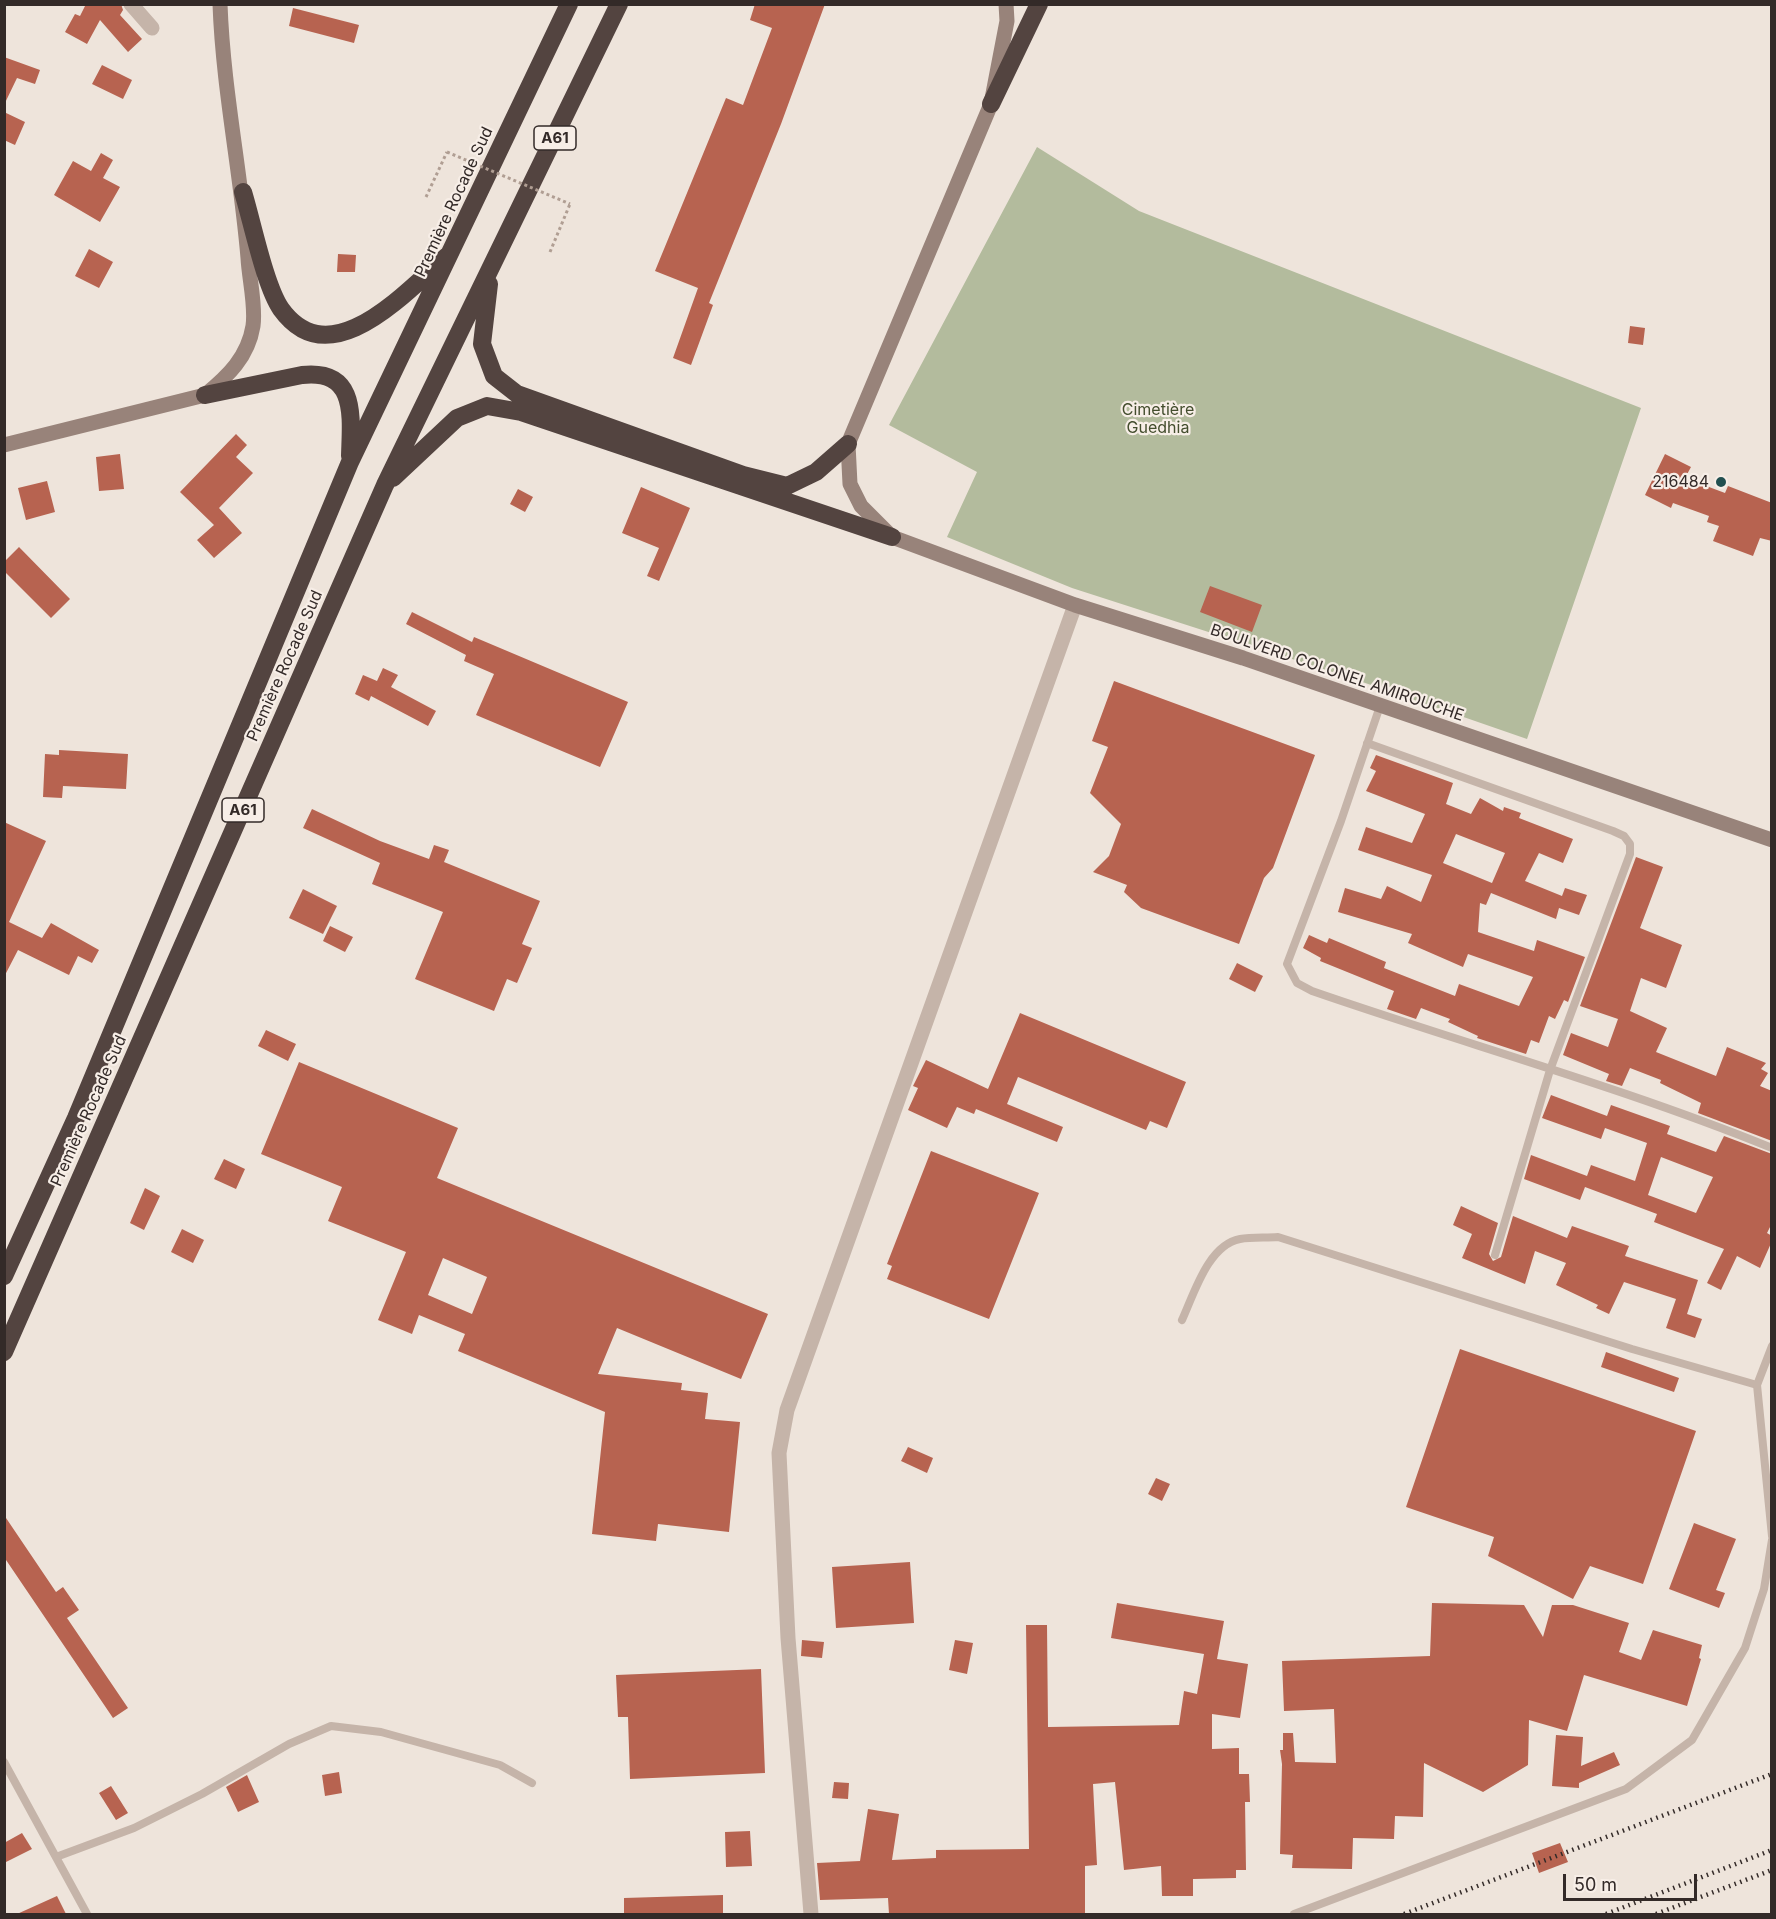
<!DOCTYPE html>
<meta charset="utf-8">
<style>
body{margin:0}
#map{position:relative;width:1776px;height:1919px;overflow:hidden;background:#eee4db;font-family:Inter,sans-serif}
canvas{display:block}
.frame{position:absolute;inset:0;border:6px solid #332a28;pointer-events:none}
.scale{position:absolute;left:1563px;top:1874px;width:134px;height:27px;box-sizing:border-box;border:3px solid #332a28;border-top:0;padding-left:8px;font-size:18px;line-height:21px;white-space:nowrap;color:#332a28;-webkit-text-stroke:4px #f7eee7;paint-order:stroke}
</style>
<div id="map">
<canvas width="1776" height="1919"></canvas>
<div class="frame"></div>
<div class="scale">50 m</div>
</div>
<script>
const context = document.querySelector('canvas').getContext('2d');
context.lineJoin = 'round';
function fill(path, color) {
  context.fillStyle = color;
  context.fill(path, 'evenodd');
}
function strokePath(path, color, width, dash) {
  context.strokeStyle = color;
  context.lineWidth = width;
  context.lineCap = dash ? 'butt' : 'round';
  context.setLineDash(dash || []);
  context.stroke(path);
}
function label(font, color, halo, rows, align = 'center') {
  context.font = font + ' Inter,sans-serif';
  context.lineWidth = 4.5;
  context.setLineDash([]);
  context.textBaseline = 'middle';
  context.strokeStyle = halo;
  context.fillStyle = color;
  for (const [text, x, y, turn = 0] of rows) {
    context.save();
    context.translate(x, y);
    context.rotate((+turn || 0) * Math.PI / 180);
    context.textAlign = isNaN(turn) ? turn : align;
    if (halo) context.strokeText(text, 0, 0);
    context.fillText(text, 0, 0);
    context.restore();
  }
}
const green = new Path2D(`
 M 1037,147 L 1139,211 L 1641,408 L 1527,739 L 1348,677 L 1072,588 L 947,537 L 977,472 L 889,425 Z`);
const building = new Path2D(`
 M 86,4 L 121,4 L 123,10 L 120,15 L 142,39 L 128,52 L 100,20 L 87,44 L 65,32 L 75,14 L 80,16 Z
 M 755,4 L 825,4 L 781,124 L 709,303 L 713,305 L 691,365 L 673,358 L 698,288 L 655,271 L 726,98 L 743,105 L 772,28 L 750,20 Z
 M 293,8 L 359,25 L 354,43 L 289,26 Z
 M 4,57 L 40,70 L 35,84 L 17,78 L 4,105 Z
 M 102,65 L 132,80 L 123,99 L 92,84 Z
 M 4,112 L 25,122 L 15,145 L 4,140 Z
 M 101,153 L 113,160 L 103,178 L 120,187 L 100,222 L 54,195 L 73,161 L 91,171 Z
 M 89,249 L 113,262 L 99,288 L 75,276 Z
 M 338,254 L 356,255 L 355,272 L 337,272 Z
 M 1630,326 L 1645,328 L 1643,345 L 1628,343 Z
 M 236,434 L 247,445 L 236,457 L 253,473 L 219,508 L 242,533 L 214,558 L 197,540 L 214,525 L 180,492 Z
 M 120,454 L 124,489 L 99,491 L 96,457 Z
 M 1665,454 L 1691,467 L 1685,478 L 1725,493 L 1728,486 L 1772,503 L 1772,541 L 1760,538 L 1753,556 L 1713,541 L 1719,526 L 1707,522 L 1709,516 L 1673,503 L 1671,508 L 1645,495 Z
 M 47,481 L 55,512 L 26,520 L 18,488 Z
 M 641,487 L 690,508 L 659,581 L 647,576 L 659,548 L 622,533 Z
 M 518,489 L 533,497 L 525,512 L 510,504 Z
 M 19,547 L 70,599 L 51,618 L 4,571 L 4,562 Z
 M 1210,586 L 1262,605 L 1252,632 L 1200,612 Z
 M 412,612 L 472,642 L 474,637 L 628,702 L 600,767 L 476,715 L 494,674 L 464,661 L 466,655 L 406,624 Z
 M 383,668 L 398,675 L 391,687 L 436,711 L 428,726 L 371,696 L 369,701 L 355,694 L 363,675 L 377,681 Z
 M 1114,681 L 1315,755 L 1273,868 L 1264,878 L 1239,944 L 1141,908 L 1124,892 L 1127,885 L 1093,872 L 1109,856 L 1121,824 L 1090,793 L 1108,747 L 1092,741 Z
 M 59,750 L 128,754 L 126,789 L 63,786 L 62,798 L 43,797 L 45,754 L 59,755 Z
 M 1376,755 L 1453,783 L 1446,804 L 1471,814 L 1480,798 L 1503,811 L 1504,807 L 1521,813 L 1519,818 L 1573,839 L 1563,863 L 1539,853 L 1525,881 L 1562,896 L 1565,888 L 1587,895 L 1579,915 L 1559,908 L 1556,919 L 1491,893 L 1486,905 L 1480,903 L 1478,932 L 1534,951 L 1537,940 L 1585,957 L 1568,1002 L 1564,1000 L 1555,1019 L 1549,1016 L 1539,1043 L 1531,1040 L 1526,1054 L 1477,1038 L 1478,1036 L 1448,1022 L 1450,1019 L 1421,1008 L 1416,1019 L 1387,1009 L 1394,991 L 1320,961 L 1321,958 L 1303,948 L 1309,935 L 1327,943 L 1329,938 L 1386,962 L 1384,968 L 1455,996 L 1459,984 L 1519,1006 L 1533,977 L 1468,954 L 1463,967 L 1408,943 L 1412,934 L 1338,912 L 1345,888 L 1381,899 L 1387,886 L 1421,902 L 1432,875 L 1358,850 L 1366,827 L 1412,843 L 1425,814 L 1366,791 L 1376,771 L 1370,768 ZM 1456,834 L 1505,853 L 1492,883 L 1443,863 Z
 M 312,809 L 380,841 L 429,859 L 434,845 L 449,850 L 444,862 L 540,901 L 522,944 L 532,948 L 517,983 L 507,979 L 494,1011 L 415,979 L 443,912 L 372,884 L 380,863 L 303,828 Z
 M 4,822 L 46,841 L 9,922 L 42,938 L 51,923 L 99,950 L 92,963 L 78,956 L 69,975 L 18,950 L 4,977 Z
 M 1636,857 L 1663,867 L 1640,928 L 1682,945 L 1666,988 L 1641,978 L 1630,1011 L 1667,1028 L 1656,1052 L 1716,1076 L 1727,1047 L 1766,1063 L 1761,1069 L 1768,1073 L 1760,1086 L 1772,1091 L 1772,1141 L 1698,1113 L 1701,1103 L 1660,1083 L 1661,1080 L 1630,1068 L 1622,1086 L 1606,1081 L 1609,1074 L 1563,1055 L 1571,1033 L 1608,1047 L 1618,1019 L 1580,1006 Z
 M 303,889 L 337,906 L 323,934 L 289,918 Z
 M 330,926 L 353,937 L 345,952 L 323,941 Z
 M 1237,963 L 1263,976 L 1255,992 L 1229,979 Z
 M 1020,1013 L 1186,1082 L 1167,1128 L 1150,1121 L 1146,1130 L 1018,1077 L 1007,1104 L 1063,1127 L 1057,1142 L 976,1109 L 974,1114 L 957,1107 L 947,1128 L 908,1110 L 918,1088 L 913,1086 L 926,1060 L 988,1089 Z
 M 266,1030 L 296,1044 L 288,1061 L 258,1046 Z
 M 299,1062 L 458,1128 L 437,1178 L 768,1314 L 741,1379 L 617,1328 L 598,1374 L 682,1383 L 681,1390 L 708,1393 L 705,1419 L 740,1422 L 729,1532 L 658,1524 L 656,1541 L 592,1534 L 605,1412 L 458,1351 L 465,1334 L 419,1315 L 412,1334 L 378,1320 L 406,1252 L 328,1221 L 342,1187 L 261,1154 ZM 443,1258 L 487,1277 L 472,1314 L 428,1295 Z
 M 1551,1095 L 1607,1116 L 1611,1105 L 1670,1126 L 1667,1134 L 1716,1152 L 1724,1136 L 1772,1154 L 1772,1223 L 1767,1233 L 1772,1236 L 1772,1241 L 1760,1268 L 1737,1256 L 1721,1290 L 1707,1283 L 1724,1249 L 1654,1222 L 1657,1214 L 1585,1187 L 1580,1200 L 1524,1179 L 1531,1155 L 1587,1176 L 1591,1165 L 1635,1181 L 1647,1143 L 1605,1128 L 1601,1139 L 1542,1118 ZM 1661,1157 L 1713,1177 L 1696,1213 L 1648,1195 Z
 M 931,1151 L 1039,1193 L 989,1319 L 887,1279 L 892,1266 L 887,1264 Z
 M 224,1159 L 245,1169 L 236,1189 L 214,1179 Z
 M 145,1188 L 160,1196 L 144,1230 L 130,1223 Z
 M 1461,1206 L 1498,1223 L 1489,1254 L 1493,1261 L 1501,1257 L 1513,1216 L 1567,1238 L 1572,1226 L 1629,1246 L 1625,1256 L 1698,1280 L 1687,1314 L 1702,1319 L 1695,1338 L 1666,1328 L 1676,1299 L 1624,1282 L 1609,1314 L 1596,1308 L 1598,1305 L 1556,1285 L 1566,1263 L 1535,1251 L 1525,1284 L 1462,1258 L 1472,1234 L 1453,1225 Z
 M 182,1229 L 204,1240 L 193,1263 L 171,1252 Z
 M 1460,1349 L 1696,1431 L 1643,1584 L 1590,1566 L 1573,1599 L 1488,1556 L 1494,1537 L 1406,1507 Z
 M 1606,1352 L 1679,1378 L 1674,1392 L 1601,1367 Z
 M 908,1447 L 933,1458 L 927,1473 L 901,1461 Z
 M 1156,1478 L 1170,1484 L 1162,1501 L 1148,1494 Z
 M 4,1515 L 56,1592 L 63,1587 L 79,1610 L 67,1618 L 128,1708 L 113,1718 L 4,1557 Z
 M 1694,1523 L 1736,1539 L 1716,1590 L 1725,1593 L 1719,1608 L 1669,1589 Z
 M 910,1562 L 914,1623 L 836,1628 L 832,1567 Z
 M 1117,1603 L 1224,1621 L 1217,1659 L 1248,1664 L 1240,1718 L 1212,1714 L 1212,1749 L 1239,1748 L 1239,1774 L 1249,1774 L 1250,1802 L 1245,1802 L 1246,1870 L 1236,1870 L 1236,1878 L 1193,1879 L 1193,1896 L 1162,1896 L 1161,1866 L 1124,1870 L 1115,1782 L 1093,1784 L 1097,1865 L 1085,1866 L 1085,1914 L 889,1914 L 888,1898 L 820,1900 L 817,1863 L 860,1861 L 868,1809 L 899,1814 L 892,1860 L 936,1858 L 936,1850 L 1029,1849 L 1026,1625 L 1047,1625 L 1048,1727 L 1179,1725 L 1184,1691 L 1197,1694 L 1204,1654 L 1111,1638 Z
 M 1432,1603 L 1524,1605 L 1543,1637 L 1552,1605 L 1573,1605 L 1629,1623 L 1619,1652 L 1641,1660 L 1653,1630 L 1702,1645 L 1699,1658 L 1701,1659 L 1687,1706 L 1584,1675 L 1567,1731 L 1529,1720 L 1528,1765 L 1483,1792 L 1424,1763 L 1423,1817 L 1395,1816 L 1394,1839 L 1353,1838 L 1352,1869 L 1292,1868 L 1293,1855 L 1280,1854 L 1282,1764 L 1280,1750 L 1283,1750 L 1283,1733 L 1293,1733 L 1295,1762 L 1336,1763 L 1334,1709 L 1284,1711 L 1282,1661 L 1430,1656 Z
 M 802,1640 L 824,1642 L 822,1658 L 801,1656 Z
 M 955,1640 L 973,1643 L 967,1674 L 949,1670 Z
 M 761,1669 L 765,1773 L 630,1779 L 628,1717 L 618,1717 L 616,1675 Z
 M 1556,1735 L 1583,1737 L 1581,1766 L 1614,1752 L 1620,1765 L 1579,1783 L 1579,1788 L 1552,1786 Z
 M 339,1772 L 342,1793 L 325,1796 L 322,1775 Z
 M 247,1775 L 259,1802 L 238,1812 L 226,1787 Z
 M 834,1782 L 849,1783 L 848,1799 L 832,1798 Z
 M 111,1786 L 128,1813 L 116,1820 L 99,1793 Z
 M 750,1831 L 752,1866 L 726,1867 L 725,1832 Z
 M 22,1833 L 32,1849 L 4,1863 L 4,1843 Z
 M 1560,1843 L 1568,1862 L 1539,1873 L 1532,1853 Z
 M 723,1895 L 723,1914 L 624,1914 L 624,1898 Z
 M 57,1896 L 66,1914 L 17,1914 Z`);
const path = new Path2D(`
 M 426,197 L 447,152
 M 550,252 L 570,204`);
const lane = new Path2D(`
 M 1380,706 L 1341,821 L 1287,964 L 1297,983 L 1312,991 C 1465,1044 1622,1087 1772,1148
 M 1367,743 L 1613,831 L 1624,836 L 1630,844 L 1630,854 L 1550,1070 L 1495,1255
 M 1182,1320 C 1194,1294 1208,1245 1240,1239 C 1252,1237 1266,1238 1278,1237 L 1632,1349 L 1757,1385
 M 1772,1346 L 1757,1385 L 1772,1536
 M 4,1762 L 87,1914
 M 56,1857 L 134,1828 L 202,1794 L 289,1744 L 331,1726 L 381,1732 L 500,1765 L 532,1783
 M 1294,1914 L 1626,1789 L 1692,1740 L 1745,1648 L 1764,1589 L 1772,1540`);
const street = new Path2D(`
 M 131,4 L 152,28
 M 811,1914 L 788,1638 L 779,1453 L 787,1410 L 1075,605`);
const secondary = new Path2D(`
 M 1006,4 L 1007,21 L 991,104 L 848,444 L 850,484 L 861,506 L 892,537 L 1075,605 L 1243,658 L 1772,840
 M 4,445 L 205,395 C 228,376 248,357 253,326 C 256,305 249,279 248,258 C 241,173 223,89 220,4`);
const highway = new Path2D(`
 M 991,104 L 1039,4
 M 243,192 C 252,221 265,286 281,309 C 331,378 407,290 447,256
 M 489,284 L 482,344 L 494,376 L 517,394 L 743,475 L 787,486 L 816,472 L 848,444
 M 205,395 L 302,375 C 358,369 351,417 350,456
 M 393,478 L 457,418 L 487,406 L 521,412 L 892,537
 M 4,1276 L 76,1118 L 350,462 L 569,4
 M 4,1352 L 385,485 L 619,4`);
const rail = new Path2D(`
 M 1404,1914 L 1772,1774
 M 1606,1914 L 1772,1850
 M 1656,1914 L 1772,1870`);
const pathBridge = new Path2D(`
 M 447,152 L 570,204`);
const markers = [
 [1721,482,6,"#224f4f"]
];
const shields = [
 [555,138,42],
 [243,810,42]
];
const shieldNames = [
 ["A61",555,138],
 ["A61",243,810]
];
const streetNames = [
 ["Première Rocade Sud",454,202,-65],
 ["Première Rocade Sud",285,666,-66],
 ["BOULVERD COLONEL AMIROUCHE",1337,673,19],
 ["Première Rocade Sud",89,1111,-66]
];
const parkNames = [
 ["Cimetière",1158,410],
 ["Guedhia",1158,428]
];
const poiNames = [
 ["216484",1709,482]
];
fill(green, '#b3bb9d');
fill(building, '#b76350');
strokePath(path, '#b09e93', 3, [3, 3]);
strokePath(lane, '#c5b4a9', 8);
strokePath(street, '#c5b4a9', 15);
strokePath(secondary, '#98837a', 15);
strokePath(highway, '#534440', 18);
strokePath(rail, '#332a28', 4.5, [1.5, 4.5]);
strokePath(pathBridge, '#b09e93', 3, [3, 3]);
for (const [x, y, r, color] of markers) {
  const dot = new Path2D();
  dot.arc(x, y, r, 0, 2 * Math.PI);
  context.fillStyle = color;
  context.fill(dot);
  strokePath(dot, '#f7eee7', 2);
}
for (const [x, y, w] of shields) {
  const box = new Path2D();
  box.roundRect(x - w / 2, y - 12, w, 24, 4.5);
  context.fillStyle = '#f7eee7';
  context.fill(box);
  strokePath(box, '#332a28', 1.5);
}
label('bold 15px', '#332a28', null, shieldNames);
label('16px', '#332a28', '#f7eee7', streetNames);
label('16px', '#444e2e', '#f7eee7', parkNames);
label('16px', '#332a28', '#f7eee7', poiNames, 'right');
</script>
